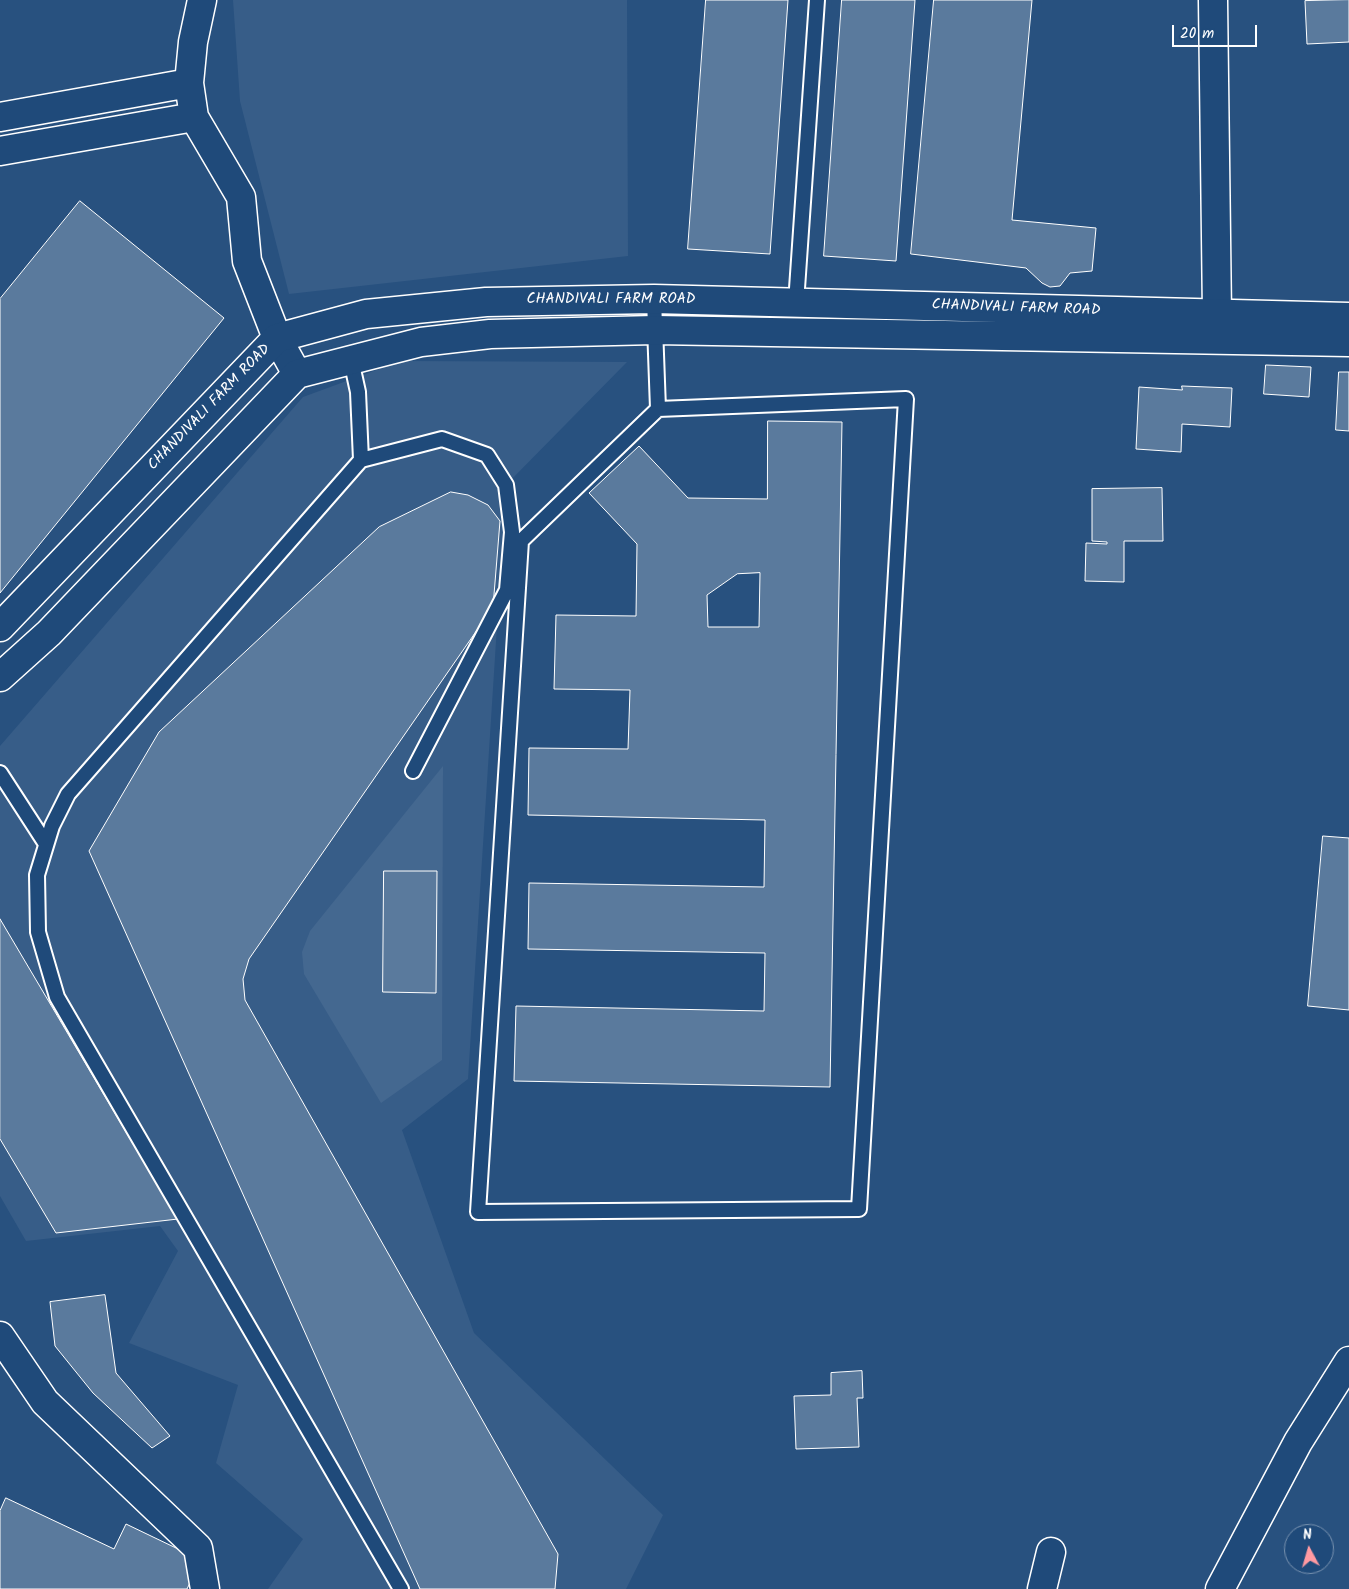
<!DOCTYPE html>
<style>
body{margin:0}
#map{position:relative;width:1349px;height:1589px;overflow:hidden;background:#28517f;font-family:Kalam,sans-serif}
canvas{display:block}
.north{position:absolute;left:1284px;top:1524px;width:50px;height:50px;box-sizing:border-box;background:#1f4a7a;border:1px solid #7992af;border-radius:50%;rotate:354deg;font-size:14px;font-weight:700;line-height:20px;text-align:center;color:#fff}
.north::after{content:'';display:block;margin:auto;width:18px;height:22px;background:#ff9aa2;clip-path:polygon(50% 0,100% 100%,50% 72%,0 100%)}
.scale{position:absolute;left:1172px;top:25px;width:85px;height:22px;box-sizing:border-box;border:2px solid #fff;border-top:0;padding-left:6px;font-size:15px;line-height:18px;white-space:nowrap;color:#fff;-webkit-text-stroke:4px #1f4a7a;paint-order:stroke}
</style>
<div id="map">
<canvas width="1349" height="1589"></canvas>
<div class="north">N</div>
<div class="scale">20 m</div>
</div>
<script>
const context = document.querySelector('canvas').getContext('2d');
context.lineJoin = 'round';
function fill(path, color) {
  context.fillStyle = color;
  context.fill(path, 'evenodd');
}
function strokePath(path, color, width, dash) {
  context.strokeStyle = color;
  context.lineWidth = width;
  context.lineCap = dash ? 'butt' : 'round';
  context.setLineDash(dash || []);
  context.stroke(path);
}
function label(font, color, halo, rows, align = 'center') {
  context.font = font + ' Kalam,sans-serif';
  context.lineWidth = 5;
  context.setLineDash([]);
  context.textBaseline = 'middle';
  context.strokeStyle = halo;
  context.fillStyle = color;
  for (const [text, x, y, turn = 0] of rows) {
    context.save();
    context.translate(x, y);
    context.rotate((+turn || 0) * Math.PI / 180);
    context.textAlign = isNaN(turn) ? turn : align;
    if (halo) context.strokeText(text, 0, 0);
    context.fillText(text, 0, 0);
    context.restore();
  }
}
const built = new Path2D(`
 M 233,0 L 627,0 L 628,256 L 289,294 L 240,101 Z
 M 401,361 L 627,362 L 506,485 L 468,1079 L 402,1130 L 474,1333 L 663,1515 L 626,1589 L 268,1589 L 303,1539 L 216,1463 L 238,1385 L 129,1343 L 178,1251 L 160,1226 L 26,1241 L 0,1196 L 0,746 L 303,397 Z`);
const green = new Path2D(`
 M 443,766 L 442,1060 L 381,1103 L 304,974 L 302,952 L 310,931 Z`);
const building = new Path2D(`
 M 706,0 L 788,0 L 770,254 L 688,249 Z
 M 842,0 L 915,0 L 896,261 L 824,256 Z
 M 934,0 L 1032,0 L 1012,220 L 1096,228 L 1092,271 L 1070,273 L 1060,286 L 1050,287 L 1042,283 L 1026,268 L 911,254 Z
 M 1349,0 L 1349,42 L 1307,44 L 1305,1 Z
 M 80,201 L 224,318 L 0,593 L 0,299 Z
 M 1266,365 L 1311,367 L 1309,397 L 1264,394 Z
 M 1339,372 L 1349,372 L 1349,431 L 1336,430 Z
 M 1182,386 L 1232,388 L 1230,427 L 1182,424 L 1181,452 L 1136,449 L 1139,387 L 1182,390 Z
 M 768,421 L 842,422 L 830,1087 L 514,1081 L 516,1006 L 764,1011 L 765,953 L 528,949 L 529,883 L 764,887 L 765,820 L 528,815 L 529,748 L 628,749 L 630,690 L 554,689 L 556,615 L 636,616 L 637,544 L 589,493 L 639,446 L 688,498 L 767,499 ZM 760,573 L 759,627 L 708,627 L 707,595 L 737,574 Z
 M 1162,488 L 1163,541 L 1124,541 L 1124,582 L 1085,581 L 1086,543 L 1107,544 L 1107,542 L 1092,541 L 1092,489 Z
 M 451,492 L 468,495 L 488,505 L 500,521 L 493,607 L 249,959 L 243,979 L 245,1000 L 558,1554 L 555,1589 L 420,1589 L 89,851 L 159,732 L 379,527 Z
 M 1323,836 L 1349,838 L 1349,1010 L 1308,1006 Z
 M 384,871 L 437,871 L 436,993 L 383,992 Z
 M 0,919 L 152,1176 L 178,1219 L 56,1233 L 0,1139 Z
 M 105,1295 L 116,1373 L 170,1436 L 152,1448 L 93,1393 L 55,1346 L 50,1302 Z
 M 862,1371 L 863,1398 L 857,1398 L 859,1447 L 796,1449 L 794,1396 L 831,1395 L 831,1373 Z
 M 6,1498 L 114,1549 L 126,1524 L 201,1560 L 187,1589 L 0,1589 L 0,1511 Z`);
const lane = new Path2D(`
 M 654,299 L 658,409 L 906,399 L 859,1209 L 478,1212 L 521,541 L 658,409
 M 796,303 L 817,0
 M 351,360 L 358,392 L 361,460
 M 0,773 L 46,844
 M 401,1589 L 57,997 L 38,932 L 37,875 L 52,826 L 68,794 L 361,460 L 442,439 L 487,455 L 506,485 L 512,532 L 507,590 L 413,771`);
const street = new Path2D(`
 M 202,0 L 193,42 L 189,83 L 194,117 L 241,197 L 247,261 L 277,338 L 297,374
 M 1213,0 L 1217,315 L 1215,336
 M 0,117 L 189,83
 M 0,151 L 194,117
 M 0,1336 L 45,1402 L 198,1548 L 205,1589
 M 1042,1589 L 1051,1552
 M 1220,1589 L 1298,1442 L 1349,1361`);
const secondary = new Path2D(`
 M 0,627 L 277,338 L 366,314 L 486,302 L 654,299 L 1349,317
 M 0,677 L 49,633 L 297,374 L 421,342 L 490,334 L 655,330 L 1349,342`);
const streetNames = [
 ["CHANDIVALI FARM ROAD",611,300],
 ["CHANDIVALI FARM ROAD",1016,309,2],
 ["CHANDIVALI FARM ROAD",210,408,-46]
];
fill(built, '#375d88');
fill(green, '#446890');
fill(building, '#5a7a9d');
strokePath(building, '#fff', 1);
strokePath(lane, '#fff', 18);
strokePath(street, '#fff', 31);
strokePath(secondary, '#fff', 31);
strokePath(lane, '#1f4a7a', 14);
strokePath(street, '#1f4a7a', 28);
strokePath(secondary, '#1f4a7a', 28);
label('15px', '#fff', '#1f4a7a', streetNames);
</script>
